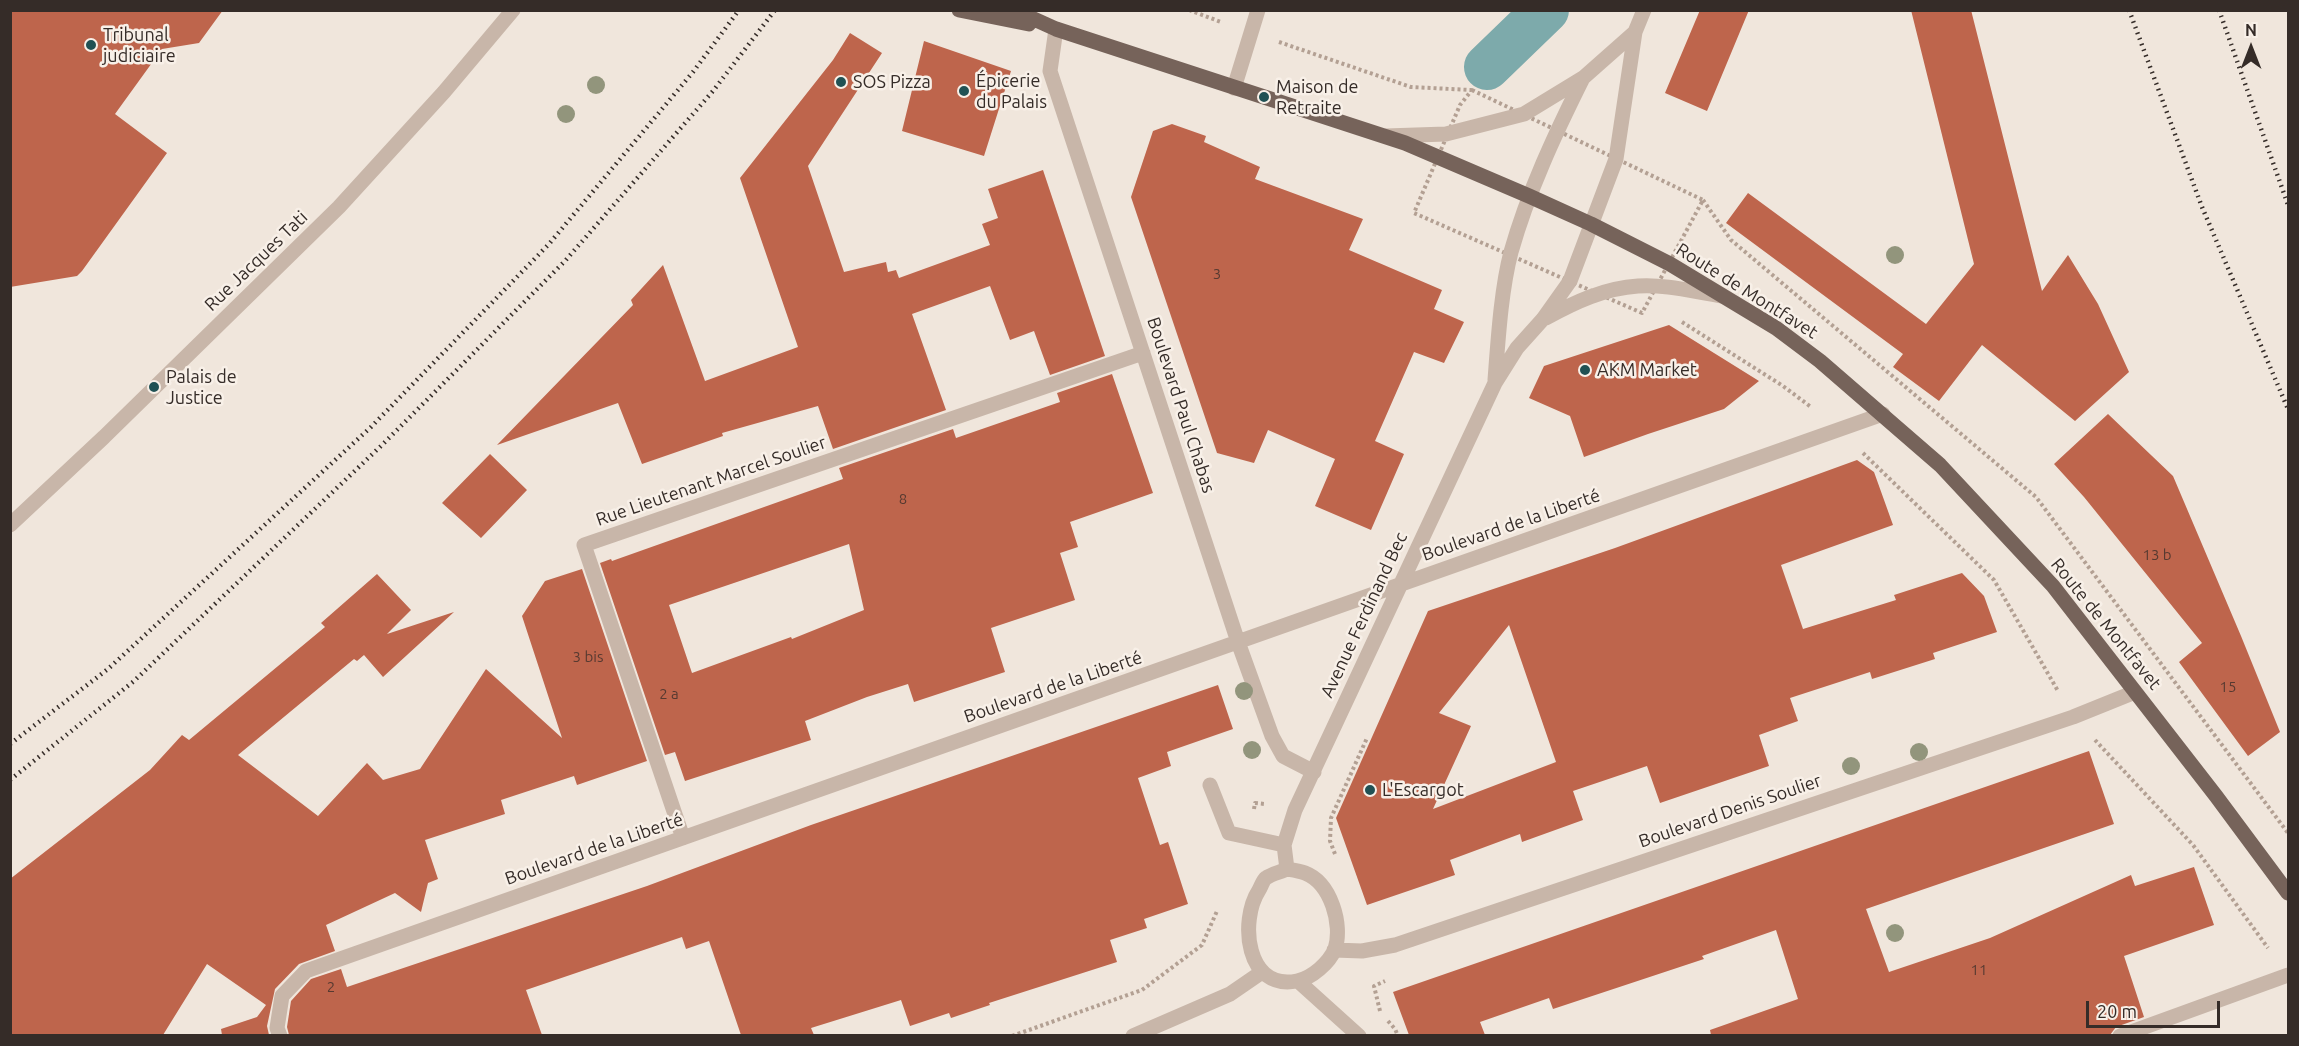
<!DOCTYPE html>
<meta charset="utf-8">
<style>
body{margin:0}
#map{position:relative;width:2299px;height:1046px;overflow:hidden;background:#f0e6dc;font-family:Ubuntu,sans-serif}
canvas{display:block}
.frame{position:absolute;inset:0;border:12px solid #352c28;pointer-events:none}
.north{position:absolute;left:2221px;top:18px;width:60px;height:60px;-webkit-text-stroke:4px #f8f0e8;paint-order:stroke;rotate:0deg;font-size:16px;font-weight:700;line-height:24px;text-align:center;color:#352c28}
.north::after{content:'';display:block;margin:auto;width:21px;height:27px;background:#352c28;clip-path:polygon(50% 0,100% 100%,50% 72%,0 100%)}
.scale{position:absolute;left:2086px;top:1001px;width:134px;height:27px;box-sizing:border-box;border:3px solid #352c28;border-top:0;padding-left:8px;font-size:18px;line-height:21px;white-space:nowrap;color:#352c28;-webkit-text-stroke:4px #f8f0e8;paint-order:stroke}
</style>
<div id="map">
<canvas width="2299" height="1046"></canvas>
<div class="frame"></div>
<div class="north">N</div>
<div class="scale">20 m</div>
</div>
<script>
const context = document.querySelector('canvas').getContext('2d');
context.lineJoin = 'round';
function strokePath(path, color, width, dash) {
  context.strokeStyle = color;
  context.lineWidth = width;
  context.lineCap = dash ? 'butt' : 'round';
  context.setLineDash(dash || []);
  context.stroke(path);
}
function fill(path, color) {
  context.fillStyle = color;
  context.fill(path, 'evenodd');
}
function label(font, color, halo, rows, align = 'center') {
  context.font = font + ' Ubuntu,sans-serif';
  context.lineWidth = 5;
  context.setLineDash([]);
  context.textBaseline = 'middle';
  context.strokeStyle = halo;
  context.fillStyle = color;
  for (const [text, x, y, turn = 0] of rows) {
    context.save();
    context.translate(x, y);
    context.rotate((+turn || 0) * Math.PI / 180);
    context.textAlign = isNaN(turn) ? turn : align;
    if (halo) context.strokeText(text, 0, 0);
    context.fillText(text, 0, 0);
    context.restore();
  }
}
const canal = new Path2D(`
 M 1487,67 L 1546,10`);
const building = new Path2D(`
 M 10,10 L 223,10 L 199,43 L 162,49 L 115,114 L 167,153 L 82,271 L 77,276 L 10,287 Z
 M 1700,10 L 1749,10 L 1707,111 L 1665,93 Z
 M 1911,10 L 1971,10 L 2042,291 L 2068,255 L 2098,304 L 2129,372 L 2075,421 L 1982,345 L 1939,401 L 1893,367 L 1903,354 L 1726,223 L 1748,193 L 1926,324 L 1974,264 Z
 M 850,33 L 882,53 L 808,166 L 844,272 L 886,262 L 888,272 L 896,270 L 899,278 L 990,245 L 982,224 L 998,218 L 988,189 L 1043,170 L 1105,356 L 1050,375 L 1034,331 L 1010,340 L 990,286 L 912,314 L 946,410 L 833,449 L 818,406 L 722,433 L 723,436 L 642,464 L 618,403 L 497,445 L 633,305 L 631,300 L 663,265 L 705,381 L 798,347 L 740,178 L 833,60 Z
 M 924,41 L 1011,71 L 984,156 L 902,131 Z
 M 1172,124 L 1206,136 L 1204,142 L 1260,167 L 1255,179 L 1363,219 L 1349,250 L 1442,290 L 1434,309 L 1464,322 L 1444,363 L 1414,352 L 1375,441 L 1404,454 L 1371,530 L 1315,506 L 1335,459 L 1268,430 L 1254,463 L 1217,453 L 1131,197 L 1153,131 Z
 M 1669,325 L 1759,381 L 1724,409 L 1648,434 L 1584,457 L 1570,416 L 1529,398 L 1544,366 Z
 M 1112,374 L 1153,493 L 1070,522 L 1078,547 L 1060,553 L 1075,600 L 991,628 L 1005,672 L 914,702 L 908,684 L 867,697 L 805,721 L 811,740 L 685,781 L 675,752 L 665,755 L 600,563 L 611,559 L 612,561 L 843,479 L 839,468 L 953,429 L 956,438 L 1060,402 L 1057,393 ZM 849,544 L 864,610 L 792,639 L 791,637 L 692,673 L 669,605 Z
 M 2108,414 L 2173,476 L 2241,636 L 2280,732 L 2248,756 L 2179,662 L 2202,643 L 2084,497 L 2054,464 Z
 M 490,454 L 527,490 L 481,538 L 442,503 Z
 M 1857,460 L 1874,472 L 1893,525 L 1781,565 L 1803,629 L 1896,600 L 1894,595 L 1962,573 L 1984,596 L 1997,632 L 1933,653 L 1935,659 L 1872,679 L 1870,672 L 1790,698 L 1798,721 L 1759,735 L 1769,766 L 1660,803 L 1647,766 L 1573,791 L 1583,820 L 1522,842 L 1520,834 L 1450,860 L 1455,875 L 1367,905 L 1336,818 L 1428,611 L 1615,548 ZM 1509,625 L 1556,762 L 1433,809 L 1471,726 L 1439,713 Z
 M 582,569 L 647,761 L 577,785 L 574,776 L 501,800 L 505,814 L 425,840 L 438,879 L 428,883 L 421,912 L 395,893 L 326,925 L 335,951 L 299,964 L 275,989 L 267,1026 L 269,1035 L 222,1035 L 221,1029 L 257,1017 L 266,1005 L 207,964 L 163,1035 L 10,1035 L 10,879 L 150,770 L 182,735 L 189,740 L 325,627 L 321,623 L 377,574 L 411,610 L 387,634 L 454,612 L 383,677 L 364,655 L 357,661 L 354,659 L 238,755 L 318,816 L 367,763 L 383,780 L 420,769 L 486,669 L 562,738 L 522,616 L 545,581 Z
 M 1218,685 L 1233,729 L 1167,752 L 1171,766 L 1138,778 L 1160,845 L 1168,842 L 1188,904 L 1144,919 L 1147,928 L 1110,940 L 1117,962 L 989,1003 L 990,1005 L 951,1018 L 949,1013 L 910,1026 L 901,1000 L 811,1028 L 814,1035 L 741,1035 L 709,941 L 686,949 L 682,937 L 526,990 L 542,1035 L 289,1035 L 287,1027 L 291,1001 L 311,979 L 341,969 L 347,987 L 647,886 L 811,825 Z
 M 2089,751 L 2114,824 L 1866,909 L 1889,972 L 1990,938 L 2131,875 L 2135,886 L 2194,867 L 2214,925 L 2124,956 L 2144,1017 L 2116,1027 L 2110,1035 L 1711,1035 L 1710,1030 L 1798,999 L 1776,930 L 1702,956 L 1704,959 L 1553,1009 L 1549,998 L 1480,1022 L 1485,1035 L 1409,1035 L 1393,992 Z`);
const path = new Path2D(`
 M 1189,10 L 1221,22
 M 1279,42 L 1411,87 L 1471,90
 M 1472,90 L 1703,200 L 1642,313 L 1414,213 L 1460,105 Z
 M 1703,200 L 1731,240 L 2036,497 L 2288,833
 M 1682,322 L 1783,386 L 1811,407
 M 1863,453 L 1994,580 L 2058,691
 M 2095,740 L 2193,845 L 2268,948
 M 1254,809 L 1255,803 L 1265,804
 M 1335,854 L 1330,841 L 1331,818 L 1367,738
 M 1380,1011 L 1374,986 L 1385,981
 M 1388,1021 L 1395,1029 L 1398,1036
 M 1012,1036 L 1142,990 L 1202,945 L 1217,911`);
const minor = new Path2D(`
 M 1056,29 L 1050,71 L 1238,642 L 1272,736 L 1283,756 L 1314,772
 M 1234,88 L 1258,10
 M 1386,136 L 1446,134 L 1524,114 L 1583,78 L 1635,32
 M 1546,318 C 1575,302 1605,288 1638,286 C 1665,284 1695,292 1722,296
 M 1495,380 C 1498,341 1501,290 1511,252 C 1528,192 1555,134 1583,78
 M 10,525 L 104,437 L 339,207 L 444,92 L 513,10
 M 1210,785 L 1229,833 L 1284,845
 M 683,838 L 584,545 L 1143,353
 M 1287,869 L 1284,845 L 1295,810 L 1495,383 L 1517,348 L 1543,319 L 1570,281 L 1616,159 L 1635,32 L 1644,10
 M 1287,869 C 1293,870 1300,871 1305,873 C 1331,883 1343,925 1335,949 C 1329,963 1312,978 1297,981 C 1246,991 1239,921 1259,890 C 1261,887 1263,880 1266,878 C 1271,874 1281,872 1287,869 Z
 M 1334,950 L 1362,951 L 1395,945 L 2073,717 L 2135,692
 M 1298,981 L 1359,1036
 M 280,1036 L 277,1028 L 282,996 L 306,971 L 1883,414
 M 1133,1036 L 1230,994 L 1262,972
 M 2120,1036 L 2288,975`);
const major = new Path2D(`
 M 959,10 L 1029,24
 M 1014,10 L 1056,29 L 1405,143 L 1529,196 L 1591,224 L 1670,264 L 1776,328 L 1820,361 L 1940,465 L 2053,586 L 2216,796 L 2288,893`);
const rail = new Path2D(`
 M 2129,10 L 2202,207 L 2288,409
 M 2219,10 L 2288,205
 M 10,744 L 108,669 L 371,427 L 549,244 L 693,72 L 739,10
 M 10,780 L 134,681 L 382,445 L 565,261 L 713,91 L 775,10`);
const trees = [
 [596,85],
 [566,114],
 [1895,255],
 [1244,691],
 [1252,750],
 [1919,752],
 [1851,766],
 [1895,933]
];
const markers = [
 [91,45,6,"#205154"],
 [841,82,6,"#205154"],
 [964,91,6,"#205154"],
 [1264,97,6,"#205154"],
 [1585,370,6,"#205154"],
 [154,387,6,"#205154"],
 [1370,790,6,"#205154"]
];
const numberNames = [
 ["3",1217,274],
 ["8",903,499],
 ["13 b",2157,555],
 ["3 bis",588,657],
 ["15",2228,687],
 ["2 a",669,694],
 ["11",1979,970],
 ["2",331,987]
];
const poiNames = [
 ["Tribunal",103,35],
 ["judiciaire",103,56],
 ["Épicerie",976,81],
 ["du Palais",976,102],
 ["SOS Pizza",853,82],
 ["Maison de",1276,87],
 ["Retraite",1276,108],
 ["AKM Market",1597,370],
 ["Palais de",166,377],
 ["Justice",166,398],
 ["L'Escargot",1382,790]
];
const streetNames = [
 ["Rue Jacques Tati",256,261,-44],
 ["Route de Montfavet",1747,291,32],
 ["Boulevard Paul Chabas",1181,405,72],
 ["Rue Lieutenant Marcel Soulier",711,481,-19],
 ["Boulevard de la Liberté",1511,525,-19],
 ["Avenue Ferdinand Bec",1364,615,-65],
 ["Route de Montfavet",2106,624,51],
 ["Boulevard de la Liberté",1053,687,-19],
 ["Boulevard Denis Soulier",1730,811,-19],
 ["Boulevard de la Liberté",594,849,-19]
];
strokePath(canal, '#7daaab', 46);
fill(building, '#be654c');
strokePath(path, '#b3a093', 4, [3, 3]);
strokePath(minor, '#c8b6a9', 15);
strokePath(major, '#76635a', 15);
strokePath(rail, '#352c28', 4.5, [1.5, 4.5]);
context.fillStyle = '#92957c';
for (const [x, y] of trees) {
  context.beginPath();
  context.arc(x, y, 9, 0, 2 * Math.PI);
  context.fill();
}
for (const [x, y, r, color] of markers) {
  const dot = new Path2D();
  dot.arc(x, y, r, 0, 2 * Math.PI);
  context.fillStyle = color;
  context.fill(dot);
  strokePath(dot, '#f8f0e8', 2);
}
label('15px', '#573a31', null, numberNames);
label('18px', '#352c28', '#f8f0e8', poiNames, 'left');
label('18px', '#352c28', '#f8f0e8', streetNames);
</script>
